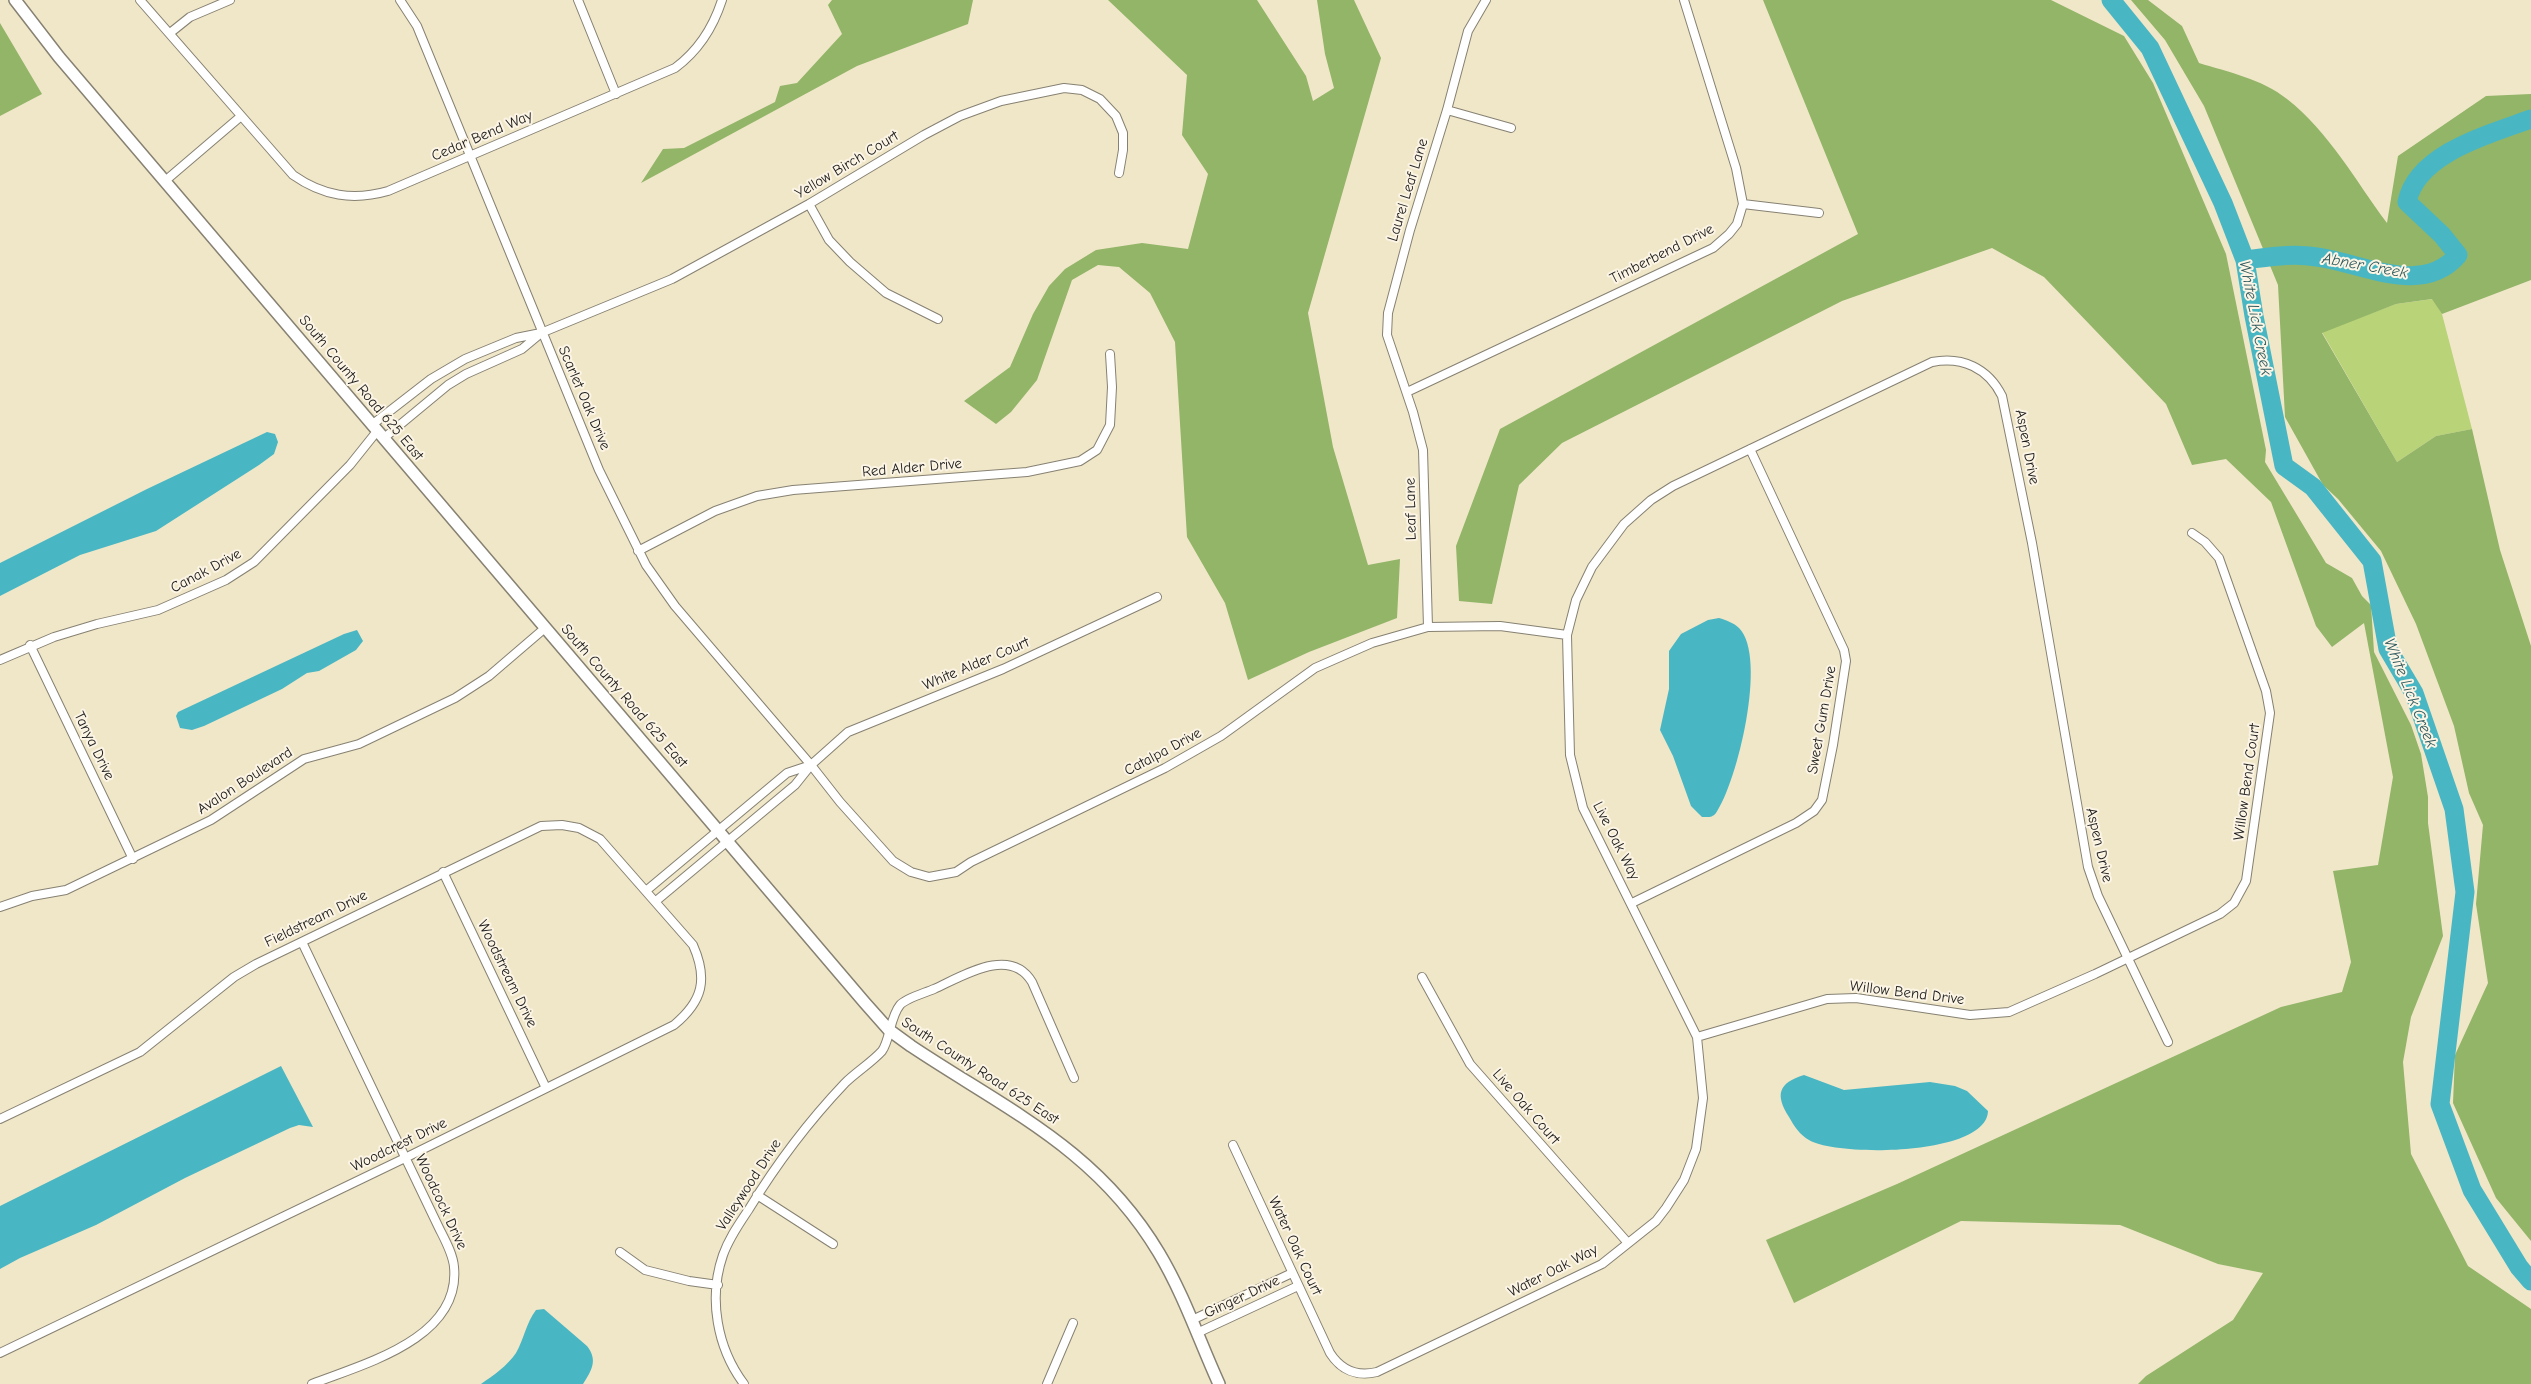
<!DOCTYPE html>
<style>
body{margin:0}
canvas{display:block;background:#f0e6c8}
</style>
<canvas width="2531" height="1384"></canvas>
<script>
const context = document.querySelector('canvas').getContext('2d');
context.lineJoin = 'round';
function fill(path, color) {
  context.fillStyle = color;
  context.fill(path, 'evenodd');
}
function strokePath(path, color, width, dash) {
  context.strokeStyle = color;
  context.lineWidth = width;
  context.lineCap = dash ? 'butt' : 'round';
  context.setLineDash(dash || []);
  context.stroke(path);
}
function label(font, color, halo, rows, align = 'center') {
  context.font = font + ' "Comic Neue",sans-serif';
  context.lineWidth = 4;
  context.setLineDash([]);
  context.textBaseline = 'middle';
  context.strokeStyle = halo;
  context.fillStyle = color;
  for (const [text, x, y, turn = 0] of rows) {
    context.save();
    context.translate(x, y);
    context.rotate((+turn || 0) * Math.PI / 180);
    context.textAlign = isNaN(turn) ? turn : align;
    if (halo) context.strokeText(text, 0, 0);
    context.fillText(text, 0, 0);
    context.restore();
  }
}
const green = new Path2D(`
 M 2433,299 L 2442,314 L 2472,429 L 2436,436 L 2397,462 L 2322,332 L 2396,304 Z`);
const forest = new Path2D(`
 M 832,0 L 973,0 L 968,24 L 857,66 L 641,183 L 663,149 L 684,148 L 775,102 L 780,86 L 797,83 L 842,34 L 828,5 Z
 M 1108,0 L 1257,0 L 1306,76 L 1313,101 L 1334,88 L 1325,54 L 1317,0 L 1354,0 L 1381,58 L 1308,313 L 1333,447 L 1368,565 L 1400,559 L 1397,618 L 1309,652 L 1248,680 L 1225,603 L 1187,537 L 1175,342 L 1150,293 L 1119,267 L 1098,265 L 1072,280 L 1037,380 L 1011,412 L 996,424 L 964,401 L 1010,367 L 1033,314 L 1049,286 L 1065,269 L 1096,250 L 1142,243 L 1188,249 L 1208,174 L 1182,135 L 1187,75 Z
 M 1763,0 L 2051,0 L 2124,36 L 2153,83 L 2226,254 L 2266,450 L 2265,462 L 2326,563 L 2352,578 L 2362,596 L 2371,605 L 2374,652 L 2411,725 L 2421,754 L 2428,797 L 2428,823 L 2443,936 L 2411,1017 L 2403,1062 L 2411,1154 L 2468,1266 L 2531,1309 L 2531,1384 L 2138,1384 L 2146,1376 L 2233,1320 L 2263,1273 L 2218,1264 L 2120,1225 L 1961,1221 L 1794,1303 L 1766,1240 L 1897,1184 L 2281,1007 L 2342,992 L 2351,962 L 2333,871 L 2378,865 L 2393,777 L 2364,623 L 2332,647 L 2316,626 L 2271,502 L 2226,459 L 2192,465 L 2166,404 L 2044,277 L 1992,248 L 1842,301 L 1562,443 L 1519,485 L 1492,604 L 1459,601 L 1456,546 L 1500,429 L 1858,234 Z
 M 2131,0 L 2148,0 L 2182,26 L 2199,63 C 2228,72 2262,79 2287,99 C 2329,132 2355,180 2387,223 L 2398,156 L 2486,96 L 2531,94 L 2531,280 L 2442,314 L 2432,299 L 2396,304 L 2322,333 L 2397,462 L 2436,436 L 2472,429 L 2500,550 L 2531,646 L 2531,1241 L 2496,1198 L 2453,1103 L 2455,1055 L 2488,983 L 2476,904 L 2483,825 L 2469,793 L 2454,726 L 2416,624 L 2381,551 L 2338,499 L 2323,485 L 2285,417 L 2278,285 L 2204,106 L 2165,40 Z
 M 0,23 L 42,94 L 0,116 Z`);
const water = new Path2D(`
 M 267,432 L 275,434 L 278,442 L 274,454 L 259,465 L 156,531 L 80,555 L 0,596 L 0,563 L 147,489 Z
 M 1719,618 C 1726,620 1734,623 1739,628 C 1768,657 1737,783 1716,813 C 1712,818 1708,817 1702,817 L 1691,806 L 1673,756 L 1660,730 L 1669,689 L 1669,651 L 1681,634 L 1708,620 Z
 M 357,630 L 363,641 L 356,650 L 319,671 L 307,673 L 282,689 L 204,726 L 192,730 L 180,728 L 176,716 L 178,712 L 344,634 Z
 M 281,1066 L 313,1127 L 299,1125 L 290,1128 L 185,1178 L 96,1225 L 20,1258 L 0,1269 L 0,1206 Z
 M 1804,1075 L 1844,1090 L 1930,1082 L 1955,1086 L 1967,1091 L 1988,1111 C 1987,1156 1837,1157 1809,1140 C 1800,1135 1794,1126 1789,1117 C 1775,1095 1778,1083 1804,1075 Z
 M 544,1309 L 587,1346 C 598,1360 592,1370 583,1384 L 481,1384 C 494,1375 507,1366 516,1353 C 524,1339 526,1323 536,1310 Z`);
const river = new Path2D(`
 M 2111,0 L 2150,48 L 2223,203 L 2245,260 L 2254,316 L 2284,466 L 2313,487 L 2372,561 L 2388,649 L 2414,693 L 2454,809 L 2465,892 L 2440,1104 L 2472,1190 L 2519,1267 L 2531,1281
 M 2245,260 C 2270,257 2292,253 2317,257 C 2362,263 2422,297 2458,255 L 2442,235 L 2407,202 C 2417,153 2490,134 2531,119`);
const street = new Path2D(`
 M 140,0 L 293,175 C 323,196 353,201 388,191 L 675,68 C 698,51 713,28 722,0
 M 400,0 L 417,26 L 599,470 L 646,565 L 675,606 L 811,765 L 840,802 L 893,861 L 911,872 L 929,877 L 956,872 L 971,862 L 1165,768 L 1221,736 L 1315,668 L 1372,643 L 1428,627 L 1500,626 L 1567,635
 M 578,0 L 616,94
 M 170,33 L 190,17 L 230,0
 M 1447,110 L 1511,128
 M 165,181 L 240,117
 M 809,204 L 829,240 L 850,262 L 886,293 L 938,319
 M 1743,204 L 1819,213
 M 1407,392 L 1713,248 L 1729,234 L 1737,224 L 1743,204 L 1736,168 L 1684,0
 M 373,424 L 431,379 L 465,359 L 516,338 L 541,333 L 672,279 L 809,204 L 924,135 L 960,116 L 1001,101 L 1064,88 L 1082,90 L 1100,99 L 1116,116 L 1123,133 L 1123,150 L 1119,173
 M 384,438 L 448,385 L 466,374 L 522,349 L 540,334
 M 638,551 L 715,511 L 757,496 L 793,490 L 1027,472 L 1080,461 L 1097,450 L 1110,425 L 1112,387 L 1110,354
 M 1428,627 L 1423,450 L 1413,412 L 1387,335 L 1388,313 L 1410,230 L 1447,110 L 1468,31 L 1486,0
 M 30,645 L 133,859
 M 0,660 L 54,637 L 97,624 L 158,610 L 226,580 L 254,562 L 350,465 L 378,430
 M 443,872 L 546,1088
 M 647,890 L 787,773 L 811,765
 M 656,901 L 795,785 L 811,765 L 848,732 L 1003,669 L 1157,597
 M 1632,903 L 1796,823 L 1814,811 L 1822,800 L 1833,745 L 1846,661 L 1844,650 L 1750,449
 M 0,907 L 32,896 L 66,890 L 211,820 L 304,759 L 359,744 L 455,698 L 489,676 L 545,628
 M 302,942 L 439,1228 C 445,1240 453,1254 454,1267 C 461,1339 363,1364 312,1384
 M 1422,977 L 1470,1064 L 1628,1243
 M 1697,1037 L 1827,999 L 1856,998 L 1970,1015 L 2009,1012 L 2095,974 L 2220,914 L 2234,903 L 2246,881 L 2270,713 L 2266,691 L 2219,558 L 2205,542 L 2192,533
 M 0,1119 L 140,1052 L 234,977 L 256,964 L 541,826 L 562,825 L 579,828 L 600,839 L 693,945 C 708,979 703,1001 674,1025 L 405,1158 L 0,1353
 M 1233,1145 L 1330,1353 C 1341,1370 1357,1377 1377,1372 L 1602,1264 L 1656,1221 L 1666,1208 L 1684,1180 L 1696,1149 L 1703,1098 L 1697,1037 L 1583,808 L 1570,755 L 1568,677 L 1567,635 L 1576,600 L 1592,567 L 1624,524 L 1651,500 L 1673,486 L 1932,362 C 1962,356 1988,368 2002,396 L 2032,543 L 2088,867 L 2098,896 L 2168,1042
 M 757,1195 L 833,1244
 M 620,1252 L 645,1270 L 689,1281 L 718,1285
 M 1192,1320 L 1292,1273
 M 1197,1333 L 1298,1286
 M 744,1384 C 717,1348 708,1298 723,1255 C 729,1238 739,1224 749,1209 C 777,1163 808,1122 845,1083 C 856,1072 871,1063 882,1051 C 890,1040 890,1017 900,1005 C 906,998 925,993 934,989 C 961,977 1010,945 1032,982 L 1074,1078
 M 1047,1384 L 1073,1323`);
const secondary = new Path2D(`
 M 15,0 L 59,57 L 865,1003 L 889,1030 L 911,1046 C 1007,1110 1097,1149 1159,1253 C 1184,1295 1199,1340 1219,1384`);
const streetNames = [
 ["Cedar Bend Way",482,136,-23],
 ["Yellow Birch Court",847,165,-31],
 ["Laurel Leaf Lane",1408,190,-73],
 ["Timberbend Drive",1662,254,-27],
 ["South County Road 625 East",361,388,50],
 ["Scarlet Oak Drive",584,398,67],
 ["Aspen Drive",2027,447,79],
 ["Red Alder Drive",912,468,-5],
 ["Leaf Lane",1411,509,-91],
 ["Canak Drive",206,571,-28],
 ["White Alder Court",976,664,-23],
 ["South County Road 625 East",624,696,49],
 ["Sweet Gum Drive",1822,720,-80],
 ["Tanya Drive",94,746,64],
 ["Catalpa Drive",1163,752,-28],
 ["Avalon Boulevard",245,781,-33],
 ["Willow Bend Court",2247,782,-82],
 ["Live Oak Way",1616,841,63],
 ["Aspen Drive",2099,845,77],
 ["Fieldstream Drive",316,919,-26],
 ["Woodstream Drive",507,974,64],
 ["Willow Bend Drive",1907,993,7],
 ["South County Road 625 East",980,1071,33],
 ["Live Oak Court",1526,1107,49],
 ["Woodcrest Drive",399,1145,-26],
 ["Valleywood Drive",749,1185,-57],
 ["Woodcock Drive",441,1202,65],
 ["Water Oak Court",1295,1246,65],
 ["Water Oak Way",1553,1271,-27],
 ["Ginger Drive",1242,1297,-25]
];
const waterNames = [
 ["Abner Creek",2365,266,10],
 ["White Lick Creek",2255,318,79],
 ["White Lick Creek",2410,693,68]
];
fill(green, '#b9d378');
fill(forest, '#92b568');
fill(water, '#49b7c3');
strokePath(river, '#49b7c3', 19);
strokePath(street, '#868172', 10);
strokePath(secondary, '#868172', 14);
strokePath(street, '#fff', 8);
strokePath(secondary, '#fff', 11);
label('15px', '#1c1c1c', '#fcf5e5', streetNames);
label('italic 16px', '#2e5a5f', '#fcf5e5', waterNames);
</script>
